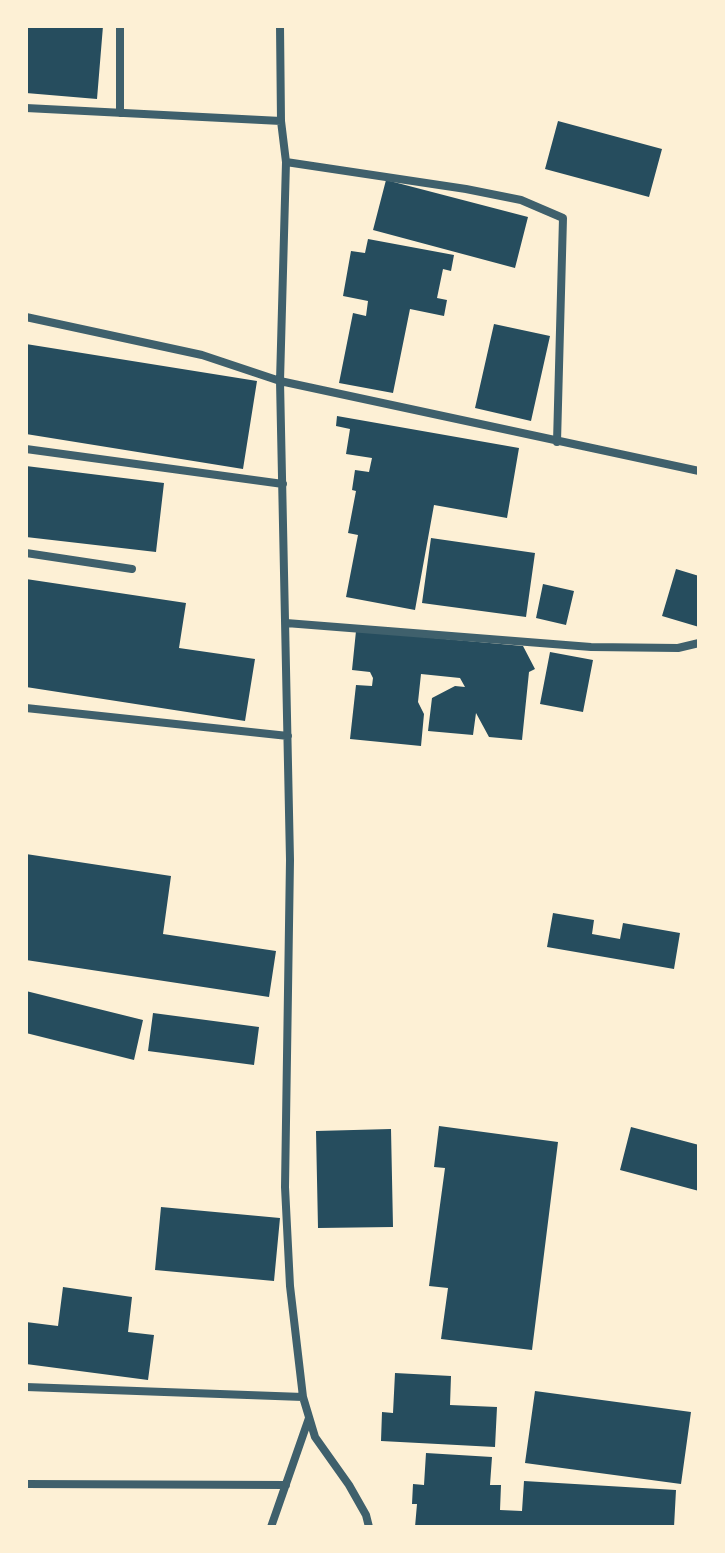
<!DOCTYPE html>
<style>
body{margin:0}
#map{position:relative;width:725px;height:1553px;overflow:hidden;background:#fdf0d5;font-family:"Titillium Web",sans-serif}
canvas{display:block}
.frame{position:absolute;inset:0;border:28px solid #fdf0d5;pointer-events:none}
</style>
<div id="map">
<canvas width="725" height="1553"></canvas>
<div class="frame"></div>
</div>
<script>
const context = document.querySelector('canvas').getContext('2d');
context.lineJoin = 'round';
function fill(path, color) {
  context.fillStyle = color;
  context.fill(path, 'evenodd');
}
function strokePath(path, color, width, dash) {
  context.strokeStyle = color;
  context.lineWidth = width;
  context.lineCap = dash ? 'butt' : 'round';
  context.setLineDash(dash || []);
  context.stroke(path);
}
const building = new Path2D(`
 M 26,26 L 103,26 L 97,99 L 26,93 Z
 M 558,121 L 662,149 L 649,197 L 545,169 Z
 M 386,180 L 528,217 L 515,268 L 373,230 Z
 M 368,239 L 454,255 L 451,271 L 443,269 L 437,298 L 447,300 L 444,316 L 410,309 L 393,393 L 339,383 L 353,313 L 366,316 L 368,301 L 343,296 L 351,251 L 365,253 Z
 M 494,324 L 550,336 L 531,421 L 475,408 Z
 M 26,344 L 257,381 L 243,469 L 26,434 Z
 M 337,416 L 519,448 L 507,518 L 434,505 L 415,610 L 346,597 L 358,535 L 348,533 L 356,491 L 352,490 L 355,470 L 369,472 L 372,458 L 346,454 L 350,429 L 336,426 Z
 M 26,466 L 164,483 L 156,552 L 26,537 Z
 M 431,538 L 535,553 L 526,617 L 422,603 Z
 M 676,569 L 699,576 L 699,627 L 662,616 Z
 M 26,579 L 186,603 L 179,648 L 255,659 L 245,721 L 26,687 Z
 M 543,584 L 574,591 L 566,625 L 536,618 Z
 M 356,631 L 523,646 L 535,669 L 529,672 L 522,740 L 489,737 L 476,713 L 473,735 L 428,731 L 432,698 L 455,686 L 465,687 L 460,678 L 421,674 L 418,702 L 424,714 L 421,746 L 350,739 L 356,685 L 372,686 L 373,678 L 370,672 L 352,670 Z
 M 550,652 L 593,660 L 583,712 L 540,704 Z
 M 26,854 L 171,876 L 163,934 L 276,951 L 269,997 L 26,960 Z
 M 553,913 L 594,920 L 592,934 L 620,939 L 623,923 L 680,933 L 674,969 L 547,947 Z
 M 26,991 L 143,1020 L 134,1060 L 26,1033 Z
 M 153,1013 L 259,1027 L 254,1065 L 148,1051 Z
 M 439,1126 L 558,1142 L 532,1350 L 441,1339 L 448,1288 L 429,1286 L 445,1168 L 434,1167 Z
 M 631,1127 L 699,1145 L 699,1191 L 620,1170 Z
 M 391,1129 L 393,1227 L 318,1228 L 316,1131 Z
 M 161,1207 L 280,1218 L 274,1281 L 155,1270 Z
 M 63,1287 L 132,1297 L 128,1332 L 154,1335 L 148,1380 L 26,1364 L 26,1322 L 58,1326 Z
 M 395,1373 L 451,1376 L 450,1405 L 497,1407 L 495,1447 L 381,1441 L 382,1412 L 393,1413 Z
 M 535,1391 L 691,1412 L 681,1484 L 525,1463 Z
 M 426,1453 L 492,1457 L 490,1485 L 501,1485 L 500,1510 L 522,1511 L 524,1481 L 676,1490 L 674,1527 L 415,1527 L 417,1504 L 412,1504 L 413,1484 L 424,1485 Z`);
const minor = new Path2D(`
 M 280,26 L 281,121 L 286,162 L 280,381 L 290,860 L 285,1187 L 290,1286 L 303,1397 L 315,1437 L 349,1485 L 366,1515 L 369,1527
 M 26,108 L 281,121
 M 120,113 L 120,26
 M 286,162 L 466,189 L 521,200 L 563,218 L 557,442
 M 26,317 L 202,355 L 280,381 L 699,471
 M 26,449 L 283,484
 M 26,553 L 132,569
 M 286,623 L 591,647 L 678,648 L 699,643
 M 26,708 L 288,736
 M 26,1387 L 303,1397
 M 26,1484 L 286,1485
 M 271,1527 L 309,1418`);
fill(building, '#264d5e');
strokePath(minor, '#3f606c', 8);
</script>
